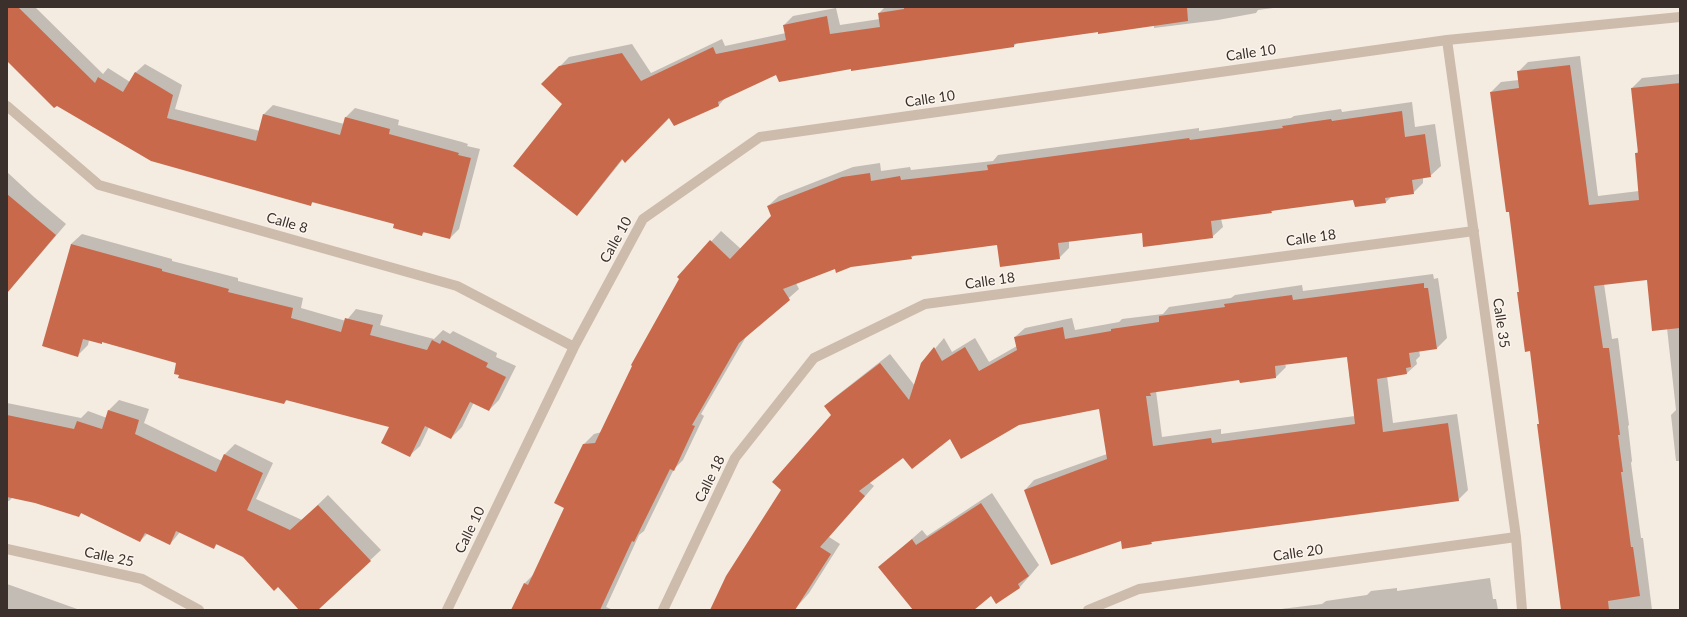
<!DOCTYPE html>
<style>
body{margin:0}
#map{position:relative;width:1687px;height:617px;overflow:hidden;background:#f4ebe1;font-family:Lato,sans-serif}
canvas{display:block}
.frame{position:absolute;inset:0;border:8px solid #3b302b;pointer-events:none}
</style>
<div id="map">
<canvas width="1687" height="617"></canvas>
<div class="frame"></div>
</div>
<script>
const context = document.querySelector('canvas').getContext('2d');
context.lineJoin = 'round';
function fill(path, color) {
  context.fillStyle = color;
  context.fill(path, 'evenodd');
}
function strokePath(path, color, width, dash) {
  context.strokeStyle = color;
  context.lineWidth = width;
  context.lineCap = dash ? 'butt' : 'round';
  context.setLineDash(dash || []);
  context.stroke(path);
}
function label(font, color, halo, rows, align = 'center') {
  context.font = font + ' Lato,sans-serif';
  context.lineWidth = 3;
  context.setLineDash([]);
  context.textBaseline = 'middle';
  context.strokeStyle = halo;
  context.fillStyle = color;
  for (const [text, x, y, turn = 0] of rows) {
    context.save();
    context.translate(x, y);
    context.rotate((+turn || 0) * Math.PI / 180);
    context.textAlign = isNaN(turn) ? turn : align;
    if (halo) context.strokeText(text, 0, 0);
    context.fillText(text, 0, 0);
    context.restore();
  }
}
const shadow = new Path2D(`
 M 7,7 L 35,7 L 103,74 L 108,68 L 130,82 L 135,73 L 145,64 L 182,85 L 175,109 L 260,131 L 264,114 L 273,105 L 344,124 L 346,117 L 355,108 L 399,120 L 398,125 L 462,142 L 468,144 L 467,146 L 480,149 L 459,229 L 450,238 L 425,232 L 421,235 L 396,223 L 314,201 L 311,204 L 7,60 Z
 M 885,7 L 1281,7 L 1258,10 L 1256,13 L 1218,20 L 1154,28 L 1154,25 L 1018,42 L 1014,46 L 851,68 L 777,73 L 727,96 L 719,105 L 675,125 L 669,117 L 623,159 L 586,205 L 577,214 L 563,104 L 543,84 L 569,57 L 632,44 L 651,73 L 722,39 L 725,46 L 786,33 L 784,25 L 793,16 L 836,8 L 840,25 L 880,19 L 879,13 Z
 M 1580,56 L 1598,196 L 1639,191 L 1636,153 L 1639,150 L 1632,88 L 1642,78 L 1680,74 L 1680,461 L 1676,461 L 1671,415 L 1676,410 L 1667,328 L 1648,279 L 1604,284 L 1612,339 L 1618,338 L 1629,425 L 1628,426 L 1632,461 L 1631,463 L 1641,538 L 1643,538 L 1652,610 L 1562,610 L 1531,350 L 1518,293 L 1520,291 L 1510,211 L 1491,92 L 1501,82 L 1519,80 L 1518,72 L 1528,62 Z
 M 1412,102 L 1415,127 L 1435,124 L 1441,166 L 1430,176 L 1423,177 L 1423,183 L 1413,193 L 1392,196 L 1386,202 L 1354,199 L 1274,210 L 1271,212 L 1221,219 L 1223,227 L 1212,237 L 1142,232 L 1069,241 L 1069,248 L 1059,258 L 998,244 L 915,255 L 911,258 L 836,267 L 796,283 L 799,289 L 747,335 L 701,414 L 704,416 L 683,460 L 674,469 L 644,531 L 639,535 L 606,607 L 613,610 L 512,610 L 525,583 L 534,574 L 565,507 L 583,445 L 594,434 L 602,432 L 680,279 L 678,277 L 721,231 L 741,249 L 772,216 L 768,206 L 779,196 L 853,167 L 880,163 L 881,171 L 910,167 L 911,170 L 993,161 L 998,155 L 1199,128 L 1199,131 L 1291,118 L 1294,116 L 1341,109 L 1342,112 Z
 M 7,172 L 34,197 L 66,224 L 7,293 Z
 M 82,234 L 172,259 L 172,261 L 238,278 L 238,281 L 303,298 L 301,308 L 346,321 L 356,309 L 383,315 L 380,325 L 434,339 L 443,330 L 450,334 L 453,331 L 497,353 L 496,357 L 516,366 L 499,400 L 489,410 L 474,402 L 462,427 L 451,438 L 429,427 L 420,446 L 409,456 L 391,426 L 288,399 L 284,403 L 180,374 L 178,362 L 103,342 L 101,343 L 89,340 L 88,345 L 77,356 L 71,244 Z
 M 1433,274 L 1434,279 L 1438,278 L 1447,338 L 1437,348 L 1419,350 L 1420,356 L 1416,360 L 1417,364 L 1407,373 L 1387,376 L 1393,423 L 1457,414 L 1468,490 L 1458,500 L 1154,541 L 1151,543 L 1122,539 L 1025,490 L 1034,480 L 1107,454 L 1100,408 L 950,438 L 903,456 L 869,482 L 874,486 L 829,537 L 840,544 L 809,593 L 794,610 L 711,610 L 833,415 L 826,406 L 835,397 L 890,354 L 915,386 L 922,364 L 944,338 L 952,352 L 975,338 L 989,362 L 1017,346 L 1015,337 L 1025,328 L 1072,318 L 1075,330 L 1119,322 L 1122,319 L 1163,314 L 1169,307 L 1231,298 L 1235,295 L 1302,285 L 1303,291 ZM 1347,356 L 1355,416 L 1221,434 L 1221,429 L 1162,437 L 1156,391 L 1240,379 L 1241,382 L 1276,377 L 1286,367 L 1285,364 Z
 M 119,400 L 149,409 L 144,423 L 222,461 L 225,454 L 235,444 L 273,463 L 256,499 L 302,520 L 328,495 L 381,550 L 317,610 L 300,610 L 278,586 L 244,556 L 217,544 L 214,548 L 180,532 L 170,544 L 148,533 L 140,541 L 82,512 L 79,516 L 36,502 L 13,497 L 9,501 L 7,501 L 7,403 L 81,418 L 88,411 L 107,418 L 109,410 Z
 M 992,493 L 1039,565 L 1020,587 L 996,602 L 991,595 L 973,610 L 911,610 L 913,608 L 880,567 L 922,530 L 927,536 Z
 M 1490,578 L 1493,599 L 1496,599 L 1498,610 L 1273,610 L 1322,604 L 1326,601 L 1367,595 L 1371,591 L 1397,588 L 1397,591 Z
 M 7,584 L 80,610 L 7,610 Z`);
const building = new Path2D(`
 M 7,7 L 18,7 L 95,83 L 98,77 L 123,92 L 135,72 L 173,95 L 167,118 L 256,141 L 263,114 L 340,135 L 345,117 L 390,129 L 389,134 L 452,151 L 459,153 L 458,155 L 471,158 L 450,239 L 423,232 L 422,236 L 393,228 L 394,224 L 312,202 L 311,206 L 151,161 L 57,106 L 54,108 L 7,61 Z
 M 904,7 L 1187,7 L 1188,21 L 1098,34 L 1098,32 L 1014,44 L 1014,47 L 851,71 L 851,69 L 779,82 L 776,75 L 718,102 L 719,106 L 674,126 L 669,118 L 625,163 L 622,159 L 577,216 L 513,166 L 562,104 L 541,84 L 559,66 L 622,53 L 641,81 L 713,47 L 716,54 L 786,40 L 783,25 L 827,16 L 830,34 L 880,27 L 878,13 L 904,9 Z
 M 1570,65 L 1589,205 L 1639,200 L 1635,153 L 1638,153 L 1631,88 L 1680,83 L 1680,328 L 1652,331 L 1647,280 L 1594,286 L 1603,348 L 1609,348 L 1620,435 L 1618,435 L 1623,472 L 1621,472 L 1631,547 L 1633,547 L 1640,596 L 1608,601 L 1609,610 L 1561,610 L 1537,424 L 1539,424 L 1530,351 L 1525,352 L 1517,292 L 1519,292 L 1509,212 L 1506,212 L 1490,92 L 1519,88 L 1517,71 Z
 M 1402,111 L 1405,137 L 1425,134 L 1431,177 L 1412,180 L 1414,194 L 1385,198 L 1386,203 L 1355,207 L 1353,200 L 1271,211 L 1272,213 L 1211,221 L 1213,238 L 1143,247 L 1142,233 L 1058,243 L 1060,259 L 1000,267 L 997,245 L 922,255 L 911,256 L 912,259 L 851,267 L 836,273 L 835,269 L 783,289 L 790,300 L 739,343 L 692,425 L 695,426 L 674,471 L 670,469 L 634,542 L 632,541 L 600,610 L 511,610 L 524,583 L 528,585 L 564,508 L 554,503 L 583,444 L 595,443 L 632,366 L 631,365 L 679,279 L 677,277 L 710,240 L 730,259 L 771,216 L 767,206 L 842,177 L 870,173 L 871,181 L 900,176 L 901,180 L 988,170 L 987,165 L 1189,138 L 1190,140 L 1283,128 L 1282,126 L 1331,119 L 1332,121 Z
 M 7,194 L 56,235 L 7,293 Z
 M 71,244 L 162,269 L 162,271 L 229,289 L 228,292 L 293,308 L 291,318 L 341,332 L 345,318 L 373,325 L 370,335 L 427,350 L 432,340 L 440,344 L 442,340 L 488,363 L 486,367 L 506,377 L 489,411 L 470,402 L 451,439 L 425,426 L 410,457 L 381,443 L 389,427 L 286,400 L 284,404 L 178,378 L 179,375 L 174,374 L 176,363 L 102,342 L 102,344 L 83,339 L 78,357 L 42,346 Z
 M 1424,283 L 1424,288 L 1428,288 L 1437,349 L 1409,353 L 1411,367 L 1406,368 L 1407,374 L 1377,379 L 1383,432 L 1448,423 L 1459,501 L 1151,542 L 1152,544 L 1122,549 L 1121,541 L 1051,565 L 1024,490 L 1107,459 L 1099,409 L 1019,425 L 961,459 L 950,439 L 912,469 L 903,458 L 859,491 L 865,496 L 820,547 L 831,554 L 795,610 L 710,610 L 726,576 L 781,490 L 772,482 L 831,415 L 824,406 L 880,363 L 909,400 L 921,363 L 934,347 L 942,361 L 965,347 L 979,371 L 1017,350 L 1014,337 L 1063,327 L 1065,339 L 1111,331 L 1111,329 L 1159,322 L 1159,316 L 1225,307 L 1224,304 L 1292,295 L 1293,300 ZM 1347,357 L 1355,424 L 1212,443 L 1211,438 L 1153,446 L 1146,396 L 1151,396 L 1150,393 L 1239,380 L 1240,383 L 1276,378 L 1275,366 Z
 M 108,410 L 139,420 L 135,434 L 216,472 L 224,454 L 263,473 L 247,510 L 290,530 L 318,505 L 371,561 L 318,610 L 299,610 L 278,587 L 274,591 L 243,557 L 216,544 L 214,549 L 176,531 L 170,545 L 145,533 L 140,542 L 81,513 L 79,517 L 35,503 L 7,497 L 7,415 L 74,429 L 77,421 L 102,429 Z
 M 981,503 L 1029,576 L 1018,584 L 1020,588 L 996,604 L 991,596 L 974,610 L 913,610 L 878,567 L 912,539 L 916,545 Z`);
const minor = new Path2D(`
 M 1447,40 L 1516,537 L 1522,610
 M 7,106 L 99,185 L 457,286 L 574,347
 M 7,549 L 142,579 L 199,610
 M 447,610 L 574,347 L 643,219 L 760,137 L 1447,40 L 1680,17
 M 663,610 L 735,458 L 814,358 L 925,304 L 1474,231
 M 1088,610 L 1139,589 L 1516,537`);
const streetNames = [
 ["Calle 10",1251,53,-8],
 ["Calle 10",930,99,-8],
 ["Calle 8",287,223,16],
 ["Calle 18",1311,238,-8],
 ["Calle 10",616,240,-61],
 ["Calle 18",990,281,-8],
 ["Calle 35",1501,323,82],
 ["Calle 18",710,479,-64],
 ["Calle 10",470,530,-64],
 ["Calle 20",1298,553,-8],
 ["Calle 25",109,557,12]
];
fill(shadow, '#0003');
fill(building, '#c8694b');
strokePath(minor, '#cdbbac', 10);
label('14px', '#3b302b', '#fbf5ee', streetNames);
</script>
